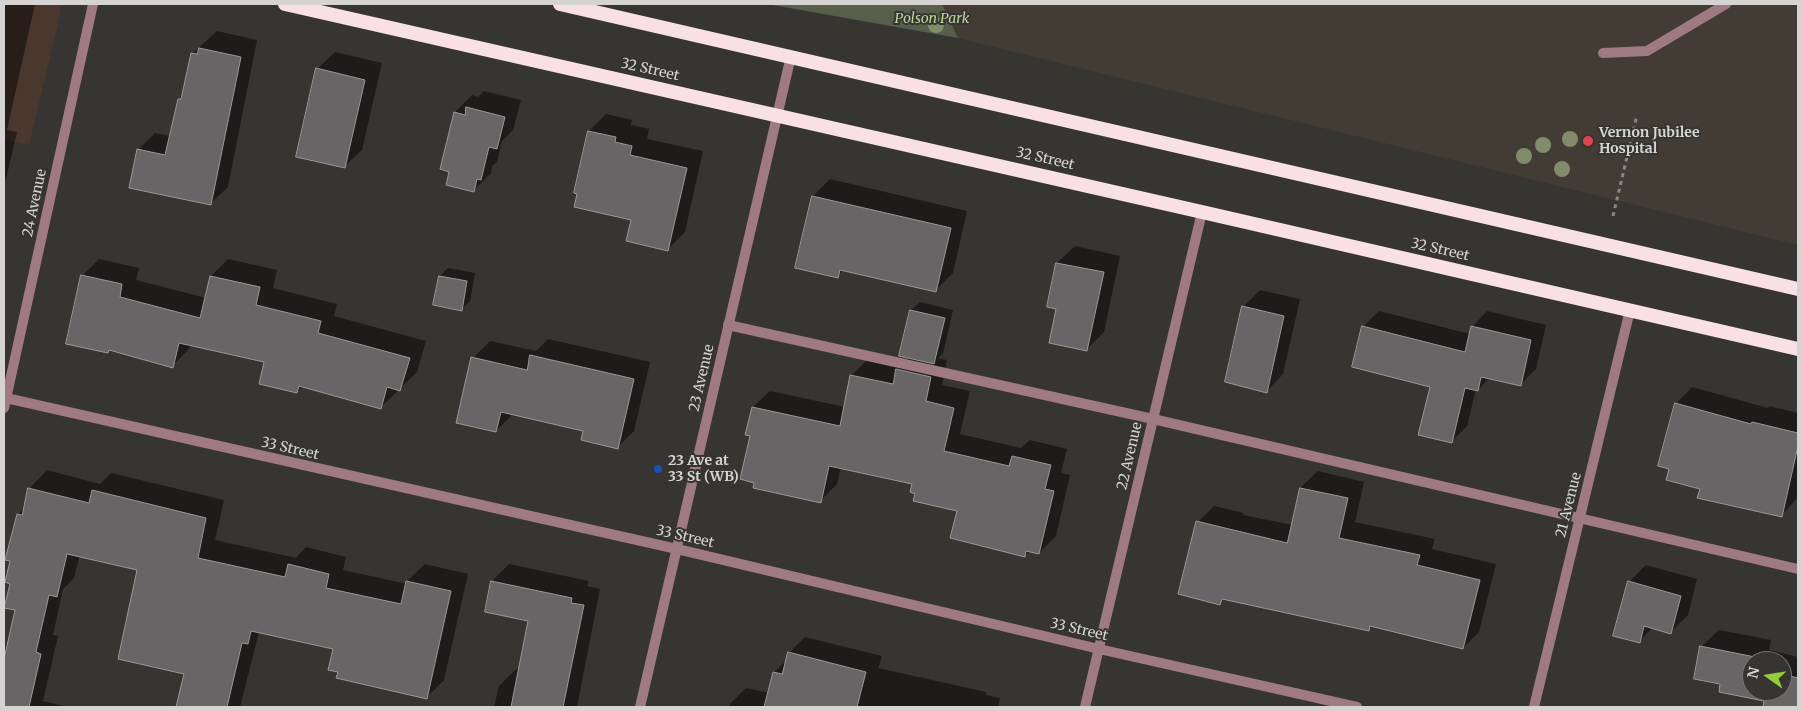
<!DOCTYPE html>
<style>
body{margin:0}
#map{position:relative;width:1802px;height:711px;overflow:hidden;background:#373532;font-family:Merriweather,serif}
canvas{display:block}
.frame{position:absolute;inset:0;border:5px solid #d5d4d2;pointer-events:none}
.north{position:absolute;left:1742px;top:651px;width:50px;height:50px;box-sizing:border-box;background:#373532;border:1px solid #767572;border-radius:50%;rotate:283deg;font-size:14px;font-weight:700;line-height:20px;text-align:center;color:#d5d4d2}
.north::after{content:'';display:block;margin:auto;width:18px;height:22px;background:#96cc3a;clip-path:polygon(50% 0,100% 100%,50% 72%,0 100%)}
</style>
<div id="map">
<canvas width="1802" height="711"></canvas>
<div class="frame"></div>
<div class="north">N</div>
</div>
<script>
const context = document.querySelector('canvas').getContext('2d');
context.lineJoin = 'round';
function fill(path, color) {
  context.fillStyle = color;
  context.fill(path, 'evenodd');
}
function strokePath(path, color, width, dash) {
  context.strokeStyle = color;
  context.lineWidth = width;
  context.lineCap = dash ? 'butt' : 'round';
  context.setLineDash(dash || []);
  context.stroke(path);
}
function label(font, color, halo, rows, align = 'center') {
  context.font = font + ' Merriweather,serif';
  context.lineWidth = 4;
  context.setLineDash([]);
  context.textBaseline = 'middle';
  context.strokeStyle = halo;
  context.fillStyle = color;
  for (const [text, x, y, turn = 0] of rows) {
    context.save();
    context.translate(x, y);
    context.rotate((+turn || 0) * Math.PI / 180);
    context.textAlign = isNaN(turn) ? turn : align;
    if (halo) context.strokeText(text, 0, 0);
    context.fillText(text, 0, 0);
    context.restore();
  }
}
const commercial = new Path2D(`
 M 4,4 L 60,4 L 60,15 L 29,145 L 4,139 Z`);
const built = new Path2D(`
 M 942,4 L 1798,4 L 1798,245 L 958,38 Z`);
const green = new Path2D(`
 M 767,4 L 942,4 L 958,38 Z`);
const shadow = new Path2D(`
 M 4,4 L 35,4 L 7,130 L 17,132 L 6,179 L 4,182 Z
 M 217,31 L 257,40 L 228,187 L 210,204 L 138,150 L 155,133 L 170,136 L 179,99 L 184,94 L 193,53 Z
 M 335,52 L 382,63 L 362,150 L 344,167 L 317,69 Z
 M 484,91 L 521,100 L 513,130 L 502,141 L 497,162 L 492,166 L 491,173 L 474,190 L 450,171 L 455,112 L 472,95 L 478,97 Z
 M 606,114 L 632,120 L 631,125 L 649,129 L 647,139 L 703,151 L 685,232 L 668,249 L 632,219 L 589,131 Z
 M 830,179 L 967,211 L 953,273 L 936,290 L 844,269 L 838,276 L 796,267 L 813,196 Z
 M 1075,246 L 1120,256 L 1104,332 L 1087,349 L 1058,308 L 1057,263 Z
 M 99,259 L 139,268 L 136,280 L 206,298 L 211,276 L 228,259 L 277,270 L 273,288 L 337,304 L 334,316 L 426,341 L 417,372 L 381,407 L 303,386 L 297,392 L 266,361 L 191,344 L 189,349 L 172,366 L 110,349 L 107,352 L 82,276 Z
 M 448,268 L 475,273 L 470,301 L 461,310 L 440,276 Z
 M 1260,290 L 1300,299 L 1283,374 L 1266,392 L 1243,307 Z
 M 920,302 L 953,310 L 943,354 L 938,358 L 947,360 L 942,385 L 970,391 L 960,434 L 1021,448 L 1030,440 L 1067,449 L 1061,473 L 1070,475 L 1056,536 L 1039,553 L 1030,551 L 1025,556 L 958,510 L 916,493 L 913,483 L 841,467 L 837,484 L 820,501 L 751,435 L 753,407 L 770,391 L 845,407 L 851,376 L 868,359 L 901,366 L 910,357 L 911,310 Z
 M 1379,311 L 1470,334 L 1472,327 L 1487,311 L 1546,325 L 1536,369 L 1520,385 L 1490,377 L 1478,390 L 1476,389 L 1467,426 L 1451,442 L 1431,386 L 1363,327 Z
 M 548,339 L 650,362 L 634,431 L 617,448 L 584,430 L 513,414 L 496,431 L 473,358 L 490,341 L 536,351 Z
 M 1692,387 L 1768,408 L 1769,406 L 1798,413 L 1798,497 L 1781,516 L 1701,488 L 1671,468 L 1676,404 Z
 M 47,470 L 100,484 L 111,473 L 224,500 L 215,540 L 296,558 L 306,547 L 346,557 L 343,570 L 407,584 L 407,581 L 425,564 L 468,574 L 444,680 L 426,698 L 339,671 L 334,648 L 259,632 L 240,707 L 177,707 L 186,673 L 139,569 L 80,555 L 74,578 L 63,589 L 53,635 L 58,636 L 43,701 L 68,707 L 4,707 L 4,664 L 16,609 L 11,583 L 18,515 L 25,507 L 30,488 Z
 M 1318,471 L 1364,482 L 1355,522 L 1435,539 L 1432,549 L 1496,564 L 1479,632 L 1463,648 L 1373,626 L 1369,630 L 1225,598 L 1220,603 L 1198,522 L 1214,506 L 1244,513 L 1243,515 L 1293,525 L 1301,487 Z
 M 509,564 L 589,581 L 587,586 L 600,589 L 577,707 L 494,707 L 499,686 L 516,669 L 520,670 L 529,620 L 492,581 Z
 M 1646,565 L 1697,579 L 1688,615 L 1671,632 L 1653,627 L 1639,642 L 1629,582 Z
 M 1719,630 L 1771,640 L 1769,650 L 1798,657 L 1798,707 L 1764,707 L 1766,700 L 1722,683 L 1701,647 ZM 1752,661 L 1782,661 L 1782,691 L 1752,691 Z
 M 805,637 L 882,656 L 878,668 L 986,692 L 986,695 L 1000,698 L 998,707 L 729,707 L 730,704 L 746,688 L 769,693 L 774,672 L 787,660 L 789,653 Z`);
const building = new Path2D(`
 M 199,48 L 241,57 L 211,205 L 129,188 L 137,149 L 165,155 L 178,99 L 181,99 L 191,53 L 197,54 Z
 M 316,68 L 365,80 L 345,168 L 296,157 Z
 M 466,107 L 505,117 L 497,149 L 489,147 L 481,180 L 477,179 L 474,192 L 446,185 L 449,172 L 440,169 L 454,112 L 465,115 Z
 M 588,131 L 616,137 L 615,142 L 632,146 L 630,155 L 687,168 L 668,251 L 626,241 L 631,220 L 574,207 L 577,194 L 574,193 Z
 M 812,196 L 951,228 L 936,292 L 840,270 L 838,278 L 795,268 Z
 M 1056,263 L 1104,272 L 1087,351 L 1049,343 L 1056,309 L 1047,307 Z
 M 81,275 L 122,284 L 120,297 L 200,318 L 210,276 L 260,287 L 256,305 L 321,321 L 318,333 L 410,358 L 400,391 L 387,387 L 381,409 L 299,386 L 297,393 L 259,384 L 264,362 L 179,343 L 173,368 L 109,350 L 108,353 L 66,344 Z
 M 439,276 L 467,281 L 462,311 L 433,305 Z
 M 1242,306 L 1284,316 L 1267,393 L 1225,382 Z
 M 910,310 L 945,318 L 934,364 L 899,356 Z
 M 1362,326 L 1465,352 L 1471,326 L 1531,340 L 1521,386 L 1481,377 L 1478,391 L 1465,388 L 1452,443 L 1418,435 L 1430,387 L 1352,367 Z
 M 530,355 L 634,379 L 618,449 L 581,440 L 583,431 L 501,412 L 496,432 L 456,423 L 471,357 L 527,370 Z
 M 896,369 L 931,377 L 926,401 L 954,408 L 944,451 L 1009,466 L 1012,456 L 1051,465 L 1045,489 L 1054,491 L 1039,554 L 1026,551 L 1025,557 L 950,538 L 957,511 L 913,501 L 915,494 L 910,492 L 912,484 L 829,466 L 821,503 L 753,488 L 754,483 L 740,479 L 750,436 L 745,435 L 752,407 L 840,426 L 850,375 L 893,384 Z
 M 1675,403 L 1751,424 L 1752,422 L 1798,433 L 1798,446 L 1782,517 L 1697,498 L 1700,489 L 1666,480 L 1669,469 L 1658,466 Z
 M 28,488 L 89,503 L 92,490 L 206,518 L 198,558 L 285,577 L 288,564 L 329,574 L 326,588 L 401,604 L 406,581 L 451,591 L 427,699 L 336,678 L 338,672 L 328,670 L 333,649 L 251,631 L 248,644 L 242,643 L 227,707 L 176,707 L 184,674 L 118,659 L 137,570 L 67,554 L 57,597 L 49,595 L 36,652 L 41,654 L 29,707 L 4,707 L 4,659 L 15,610 L 4,608 L 10,584 L 5,582 L 10,561 L 5,560 L 17,514 L 22,515 Z
 M 1300,488 L 1348,498 L 1339,538 L 1420,555 L 1417,565 L 1480,580 L 1463,649 L 1370,626 L 1369,631 L 1222,599 L 1220,605 L 1178,594 L 1196,521 L 1287,543 Z
 M 491,581 L 572,598 L 571,603 L 584,605 L 563,707 L 511,707 L 528,621 L 485,612 Z
 M 1628,581 L 1681,596 L 1671,634 L 1644,626 L 1640,643 L 1613,636 Z
 M 1700,646 L 1755,657 L 1754,661 L 1752,661 L 1752,691 L 1782,691 L 1782,674 L 1798,678 L 1798,707 L 1763,707 L 1764,701 L 1719,692 L 1720,684 L 1694,679 Z
 M 788,652 L 866,672 L 857,707 L 764,707 L 773,672 L 782,674 Z`);
const path = new Path2D(`
 M 1613,216 L 1637,115`);
const service = new Path2D(`
 M 728,325 L 1153,419 L 1798,569`);
const minor = new Path2D(`
 M 1603,53 L 1647,51 L 1726,4
 M 6,398 L 677,549 L 1099,649 L 1357,707
 M 4,408 L 93,4
 M 640,707 L 791,56
 M 1085,707 L 1202,212
 M 1534,707 L 1630,310`);
const trunk = new Path2D(`
 M 285,4 L 1202,212 L 1798,349
 M 560,4 L 1798,289`);
const trees = [
 [936,25],
 [1570,139],
 [1543,145],
 [1524,156],
 [1562,169]
];
const markers = [
 [1588,141,6,"#e0444e"],
 [658,469,5,"#1a4fb4"]
];
const parkNames = [
 ["Polson Park",932,19]
];
const streetNames = [
 ["32 Street",650,70,13],
 ["32 Street",1045,159,13],
 ["24 Avenue",35,203,-78],
 ["32 Street",1440,250,13],
 ["23 Avenue",702,378,-77],
 ["33 Street",290,449,13],
 ["22 Avenue",1130,456,-77],
 ["21 Avenue",1569,505,-76],
 ["33 Street",685,537,13],
 ["33 Street",1079,630,13]
];
const poiNames = [
 ["Vernon Jubilee",1599,133],
 ["Hospital",1599,149],
 ["23 Ave at",668,461],
 ["33 St (WB)",668,477]
];
fill(commercial, '#4a382f');
fill(built, '#433c35');
fill(green, '#575e4c');
fill(shadow, '#0007');
fill(building, '#696567');
strokePath(building, '#9b9799', 1);
strokePath(path, '#888684', 3, [4, 4]);
strokePath(service, '#a07a83', 10);
strokePath(minor, '#a07a83', 10);
strokePath(trunk, '#f8e0e5', 14);
context.fillStyle = '#818c6b';
for (const [x, y] of trees) {
  context.beginPath();
  context.arc(x, y, 8, 0, 2 * Math.PI);
  context.fill();
}
for (const [x, y, r, color] of markers) {
  const dot = new Path2D();
  dot.arc(x, y, r, 0, 2 * Math.PI);
  context.fillStyle = color;
  context.fill(dot);
  strokePath(dot, '#373532', 2);
}
label('italic 14px', '#bed39a', '#373532', parkNames);
label('14px', '#d5d4d2', '#373532', streetNames);
label('bold 14px', '#d5d4d2', '#373532', poiNames, 'left');
</script>
